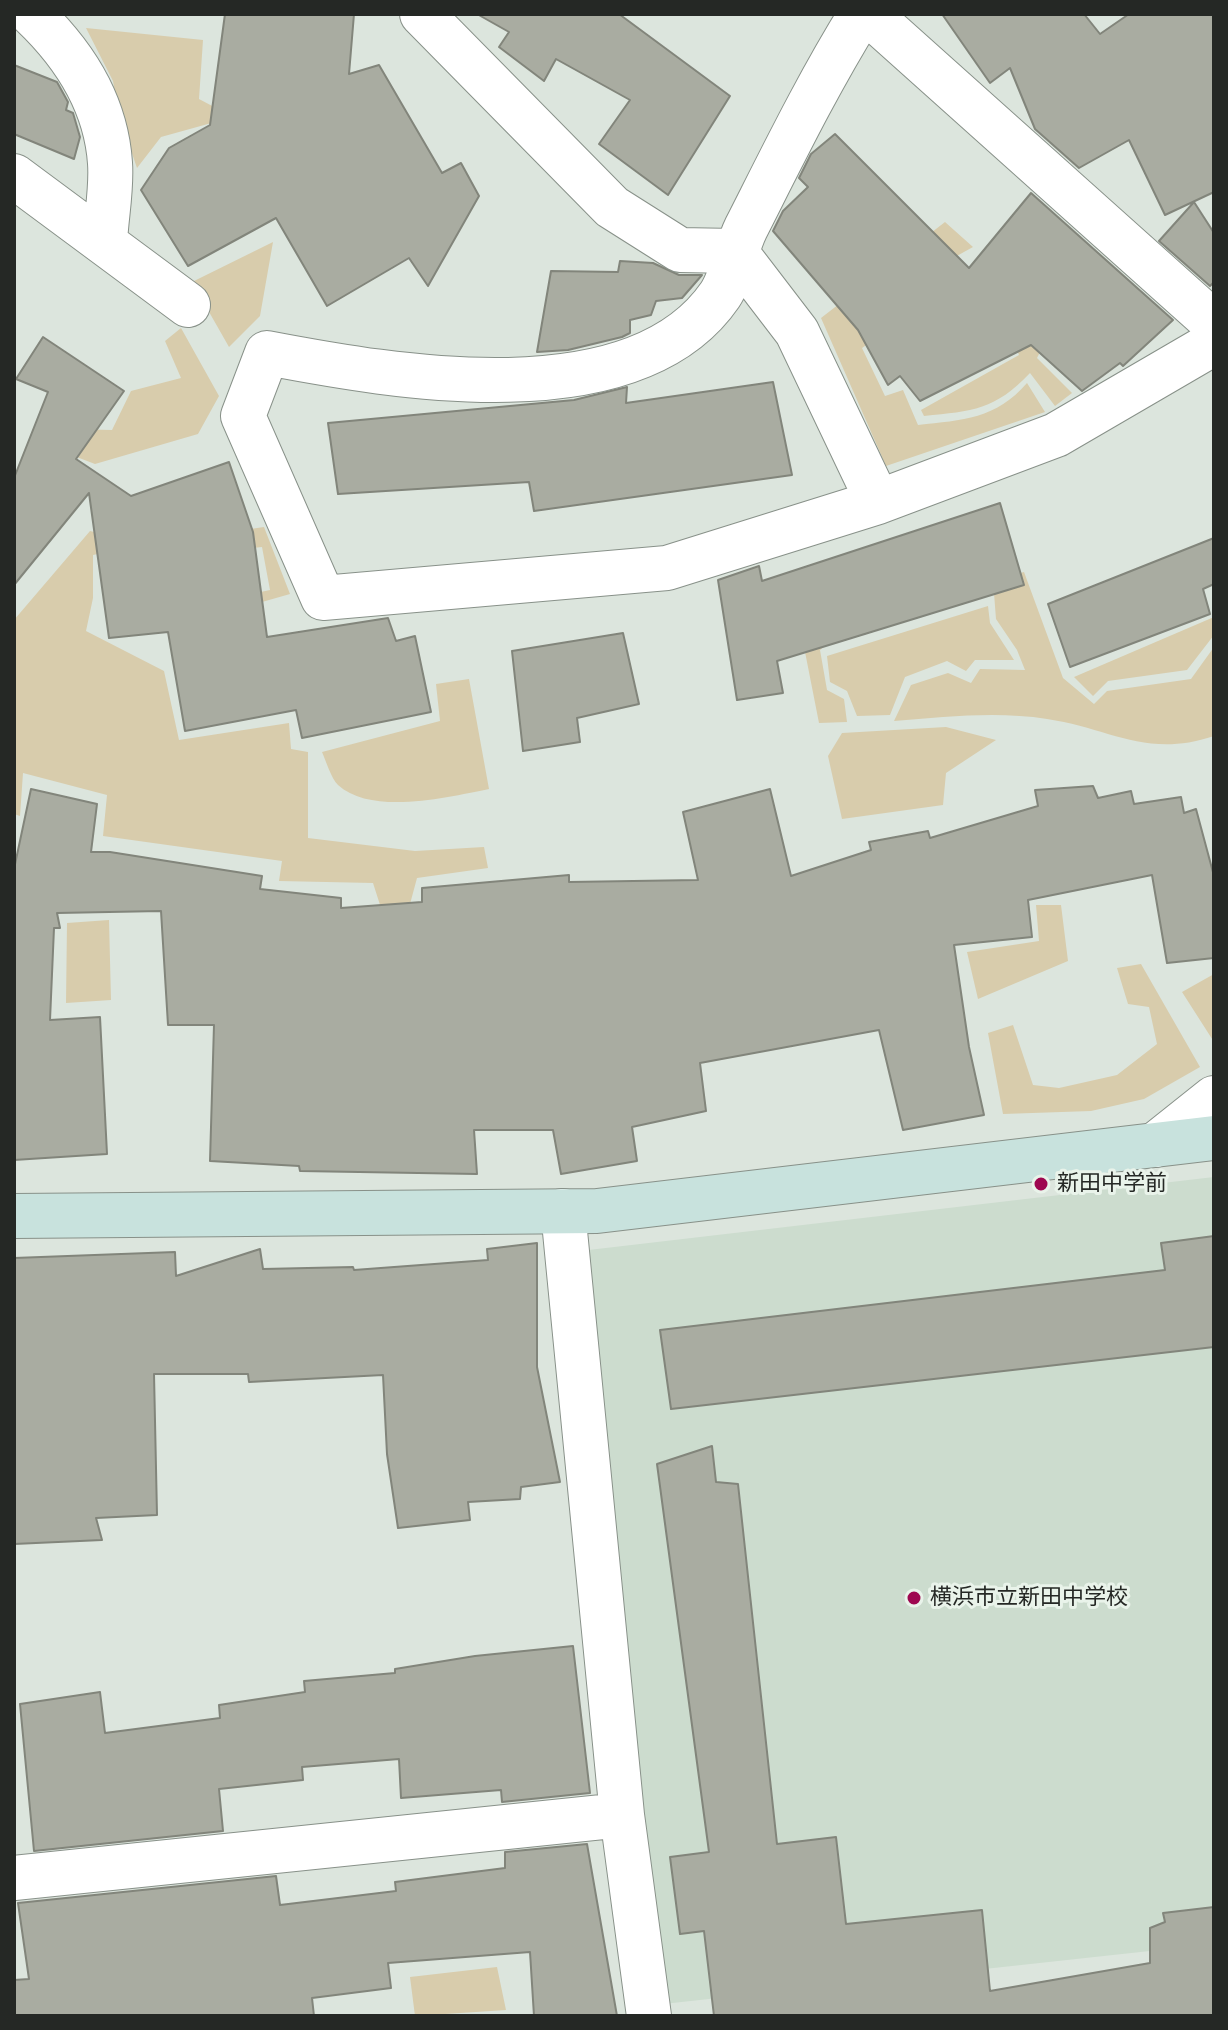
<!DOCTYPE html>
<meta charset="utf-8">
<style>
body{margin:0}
#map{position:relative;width:1228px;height:2030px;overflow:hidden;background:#dce5dd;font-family:"Open Sans",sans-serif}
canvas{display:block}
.frame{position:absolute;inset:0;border:16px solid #252825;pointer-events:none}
</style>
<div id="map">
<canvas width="1228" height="2030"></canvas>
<div class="frame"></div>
</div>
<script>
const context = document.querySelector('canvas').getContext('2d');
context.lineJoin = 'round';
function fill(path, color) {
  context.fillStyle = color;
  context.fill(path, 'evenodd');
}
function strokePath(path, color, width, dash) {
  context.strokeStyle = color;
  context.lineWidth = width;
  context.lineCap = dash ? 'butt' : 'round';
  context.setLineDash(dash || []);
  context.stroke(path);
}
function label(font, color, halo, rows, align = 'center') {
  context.font = font + ' "Open Sans","Noto Sans JP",sans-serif';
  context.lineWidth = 6;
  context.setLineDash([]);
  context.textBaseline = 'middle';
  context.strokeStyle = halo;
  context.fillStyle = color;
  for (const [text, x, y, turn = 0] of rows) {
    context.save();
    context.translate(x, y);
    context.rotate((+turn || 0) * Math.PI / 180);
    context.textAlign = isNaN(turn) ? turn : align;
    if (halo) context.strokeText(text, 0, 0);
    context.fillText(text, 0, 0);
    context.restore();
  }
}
const built = new Path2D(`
 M 1214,1177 L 1214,1944 L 654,2005 L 580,1251 Z`);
const green = new Path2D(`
 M 86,28 L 203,40 L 199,99 L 233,117 L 161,137 L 137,168 L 119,115 L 113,81 Z
 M 945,222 L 973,247 L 908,283 L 882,334 L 862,348 L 885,396 L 903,390 L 918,425 C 963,420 996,419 1027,383 L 1045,412 L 886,466 L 821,318 Z
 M 273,242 L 260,316 L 229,347 L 192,282 Z
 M 181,328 L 219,396 L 198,434 L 95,464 L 61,451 L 69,429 L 112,430 L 131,391 L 181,378 L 165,341 Z
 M 1045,342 L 1037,358 L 1072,393 L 1055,406 L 1030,373 C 995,410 973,411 924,416 L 921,410 L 1019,355 L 1014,343 Z
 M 264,527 L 290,594 L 234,610 L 232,598 L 270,590 L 262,547 L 243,549 L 237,531 Z
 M 90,531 L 115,537 L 164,540 L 93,555 L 93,598 L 86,631 L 164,671 L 179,740 L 289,723 L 291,749 L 308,752 L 308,838 L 415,851 L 484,847 L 488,868 L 417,878 L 410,904 L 381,908 L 373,883 L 279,881 L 282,861 L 103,836 L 107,795 L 23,773 L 20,816 L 14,814 L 14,620 Z
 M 1024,572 L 1063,678 L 1094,704 L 1107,691 L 1191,679 L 1214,647 L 1214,736 C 1146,759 1110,728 1047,719 C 996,711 945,717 894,721 L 911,685 L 948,673 L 971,683 L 980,669 L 1025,670 L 1017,650 L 996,619 L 993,580 Z
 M 795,601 L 831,641 L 820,650 L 827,690 L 844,699 L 847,722 L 819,723 Z
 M 988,606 L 990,623 L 1014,660 L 975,660 L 966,671 L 947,661 L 905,677 L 890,715 L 857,716 L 847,691 L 830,682 L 827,656 Z
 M 1214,617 L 1214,635 L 1187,670 L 1108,681 L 1093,696 L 1074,677 Z
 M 469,679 L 489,789 C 449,797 372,816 338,785 C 331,778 326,761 322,752 L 440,721 L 436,684 Z
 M 946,727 L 996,740 L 946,773 L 943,805 L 842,819 L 828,756 L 842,733 Z
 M 1036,905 L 1061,905 L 1068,961 L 978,999 L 967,952 L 1039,941 Z
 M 109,920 L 111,1000 L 66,1003 L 67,923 Z
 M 1141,964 L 1200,1067 L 1144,1099 L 1091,1111 L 1003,1114 L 988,1033 L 1013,1025 L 1033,1085 L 1059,1088 L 1117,1075 L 1157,1044 L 1149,1007 L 1128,1004 L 1117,968 Z
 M 1214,974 L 1214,1042 L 1182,992 Z
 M 497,1967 L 506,2010 L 415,2016 L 410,1977 Z`);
const building = new Path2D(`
 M 225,14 L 354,14 L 349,74 L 379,65 L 442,173 L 461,163 L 479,196 L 428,286 L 409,258 L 327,306 L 276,218 L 188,266 L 141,190 L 169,148 L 210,125 Z
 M 477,14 L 619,14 L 730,96 L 668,195 L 599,144 L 630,100 L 556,59 L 544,81 L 499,47 L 509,32 Z
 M 942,14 L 1084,14 L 1100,34 L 1129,14 L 1214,14 L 1214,192 L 1165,215 L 1129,140 L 1079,168 L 1035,129 L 1010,68 L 990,83 Z
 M 14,65 L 57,82 L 68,102 L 66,110 L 73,113 L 80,137 L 74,159 L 14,134 Z
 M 835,134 L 969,268 L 1031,193 L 1173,320 L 1123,366 L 1120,363 L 1082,391 L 1031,345 L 920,401 L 900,376 L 888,385 L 858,330 L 773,231 L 783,211 L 808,187 L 799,178 L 811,154 Z
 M 1194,202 L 1214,233 L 1214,282 L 1210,286 L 1159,241 Z
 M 620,261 L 653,263 L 679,275 L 702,275 L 682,298 L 656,301 L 651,315 L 630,320 L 630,333 L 622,337 L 568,350 L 537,352 L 551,271 L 618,272 Z
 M 43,337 L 124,391 L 76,459 L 131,496 L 229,462 L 253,532 L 267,637 L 388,618 L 396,641 L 415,636 L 431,712 L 302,738 L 296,710 L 185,731 L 168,632 L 109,638 L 89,493 L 14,585 L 14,478 L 48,392 L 16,379 Z
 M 773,382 L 792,475 L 534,511 L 529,482 L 338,494 L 328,423 L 574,400 L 627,387 L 626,403 Z
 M 1000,503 L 1024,585 L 777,661 L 783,693 L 737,700 L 718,580 L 759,566 L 762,581 Z
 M 1214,538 L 1214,584 L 1203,589 L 1210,614 L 1070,667 L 1048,604 Z
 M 623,633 L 639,704 L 577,718 L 580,742 L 523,751 L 512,651 Z
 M 1093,786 L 1098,798 L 1131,791 L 1134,804 L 1181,797 L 1184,813 L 1196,809 L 1214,876 L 1214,958 L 1167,963 L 1152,875 L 1028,900 L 1032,937 L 954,945 L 969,1047 L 984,1115 L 903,1130 L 879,1030 L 700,1063 L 706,1111 L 632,1127 L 637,1161 L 561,1174 L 553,1130 L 474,1130 L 477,1174 L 300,1171 L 299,1166 L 210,1161 L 214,1025 L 168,1025 L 161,911 L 57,913 L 60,928 L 54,928 L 50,1020 L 100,1017 L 107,1154 L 14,1160 L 14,869 L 31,789 L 97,804 L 91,852 L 110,852 L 262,876 L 260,889 L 341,898 L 341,908 L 422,902 L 422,888 L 569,875 L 569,882 L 698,880 L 683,812 L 770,789 L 791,876 L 871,850 L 869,842 L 928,831 L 930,838 L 1038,806 L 1035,790 Z
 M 1214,1236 L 1214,1347 L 671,1409 L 660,1330 L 1165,1270 L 1161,1243 Z
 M 537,1243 L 537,1367 L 560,1482 L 521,1487 L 520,1499 L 468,1502 L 470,1520 L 398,1528 L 387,1454 L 383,1375 L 249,1382 L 248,1374 L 154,1374 L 157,1515 L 96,1518 L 102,1540 L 14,1544 L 14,1258 L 175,1252 L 176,1276 L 260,1249 L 263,1269 L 353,1267 L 354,1270 L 488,1260 L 487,1249 Z
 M 712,1446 L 716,1482 L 738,1484 L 777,1844 L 836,1837 L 846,1924 L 982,1910 L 990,1991 L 1150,1963 L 1150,1928 L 1165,1922 L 1163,1913 L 1214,1907 L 1214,2016 L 714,2016 L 704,1931 L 680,1934 L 670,1857 L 709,1852 L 657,1464 Z
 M 573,1646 L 590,1793 L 502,1802 L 501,1790 L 401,1798 L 399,1759 L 302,1767 L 303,1780 L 219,1789 L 223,1831 L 34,1851 L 20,1704 L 100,1692 L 105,1733 L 220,1718 L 219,1705 L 305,1692 L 304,1681 L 395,1673 L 395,1669 L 475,1656 Z
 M 587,1844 L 617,2016 L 534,2016 L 530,1952 L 388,1963 L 391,1988 L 312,1998 L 314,2016 L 14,2016 L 14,1980 L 29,1979 L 18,1903 L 276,1876 L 280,1905 L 396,1891 L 395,1882 L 505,1868 L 505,1852 Z`);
const street = new Path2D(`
 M 32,14 C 74,54 106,103 110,163 C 112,189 106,217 105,243
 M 422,14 L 612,207 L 680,250 L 735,251 L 797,332 L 878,502
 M 861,14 C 818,83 783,155 746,228 C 736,248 732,277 720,295 C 634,420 393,377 267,353 L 243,416 L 323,598 L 667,568 L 878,502 L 1056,435 L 1214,343
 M 869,14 L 1214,323
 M 14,176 L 188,305
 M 1155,1145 L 1214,1098
 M 563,1211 L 622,1815 L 649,2016
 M 14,1878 L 622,1815`);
const secondary = new Path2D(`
 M 14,1216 L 597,1211 L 1214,1138`);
const markers = [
 [1041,1184,8,"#9e0750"],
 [914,1598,8,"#9e0750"]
];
const poiNames = [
 ["新田中学前",1057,1184],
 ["横浜市立新田中学校",930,1598]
];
fill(built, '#ccdcce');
fill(green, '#d8ccac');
fill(building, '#a9aca1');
strokePath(building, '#82857b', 2);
strokePath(street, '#889189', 46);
strokePath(secondary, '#889189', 46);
strokePath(street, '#fff', 44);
strokePath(secondary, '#c8e2dd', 44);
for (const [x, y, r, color] of markers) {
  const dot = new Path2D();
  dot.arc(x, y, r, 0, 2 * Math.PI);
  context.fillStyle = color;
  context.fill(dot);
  strokePath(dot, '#e9f3ea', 3);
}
label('22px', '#252825', '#e9f3ea', poiNames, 'left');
</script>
